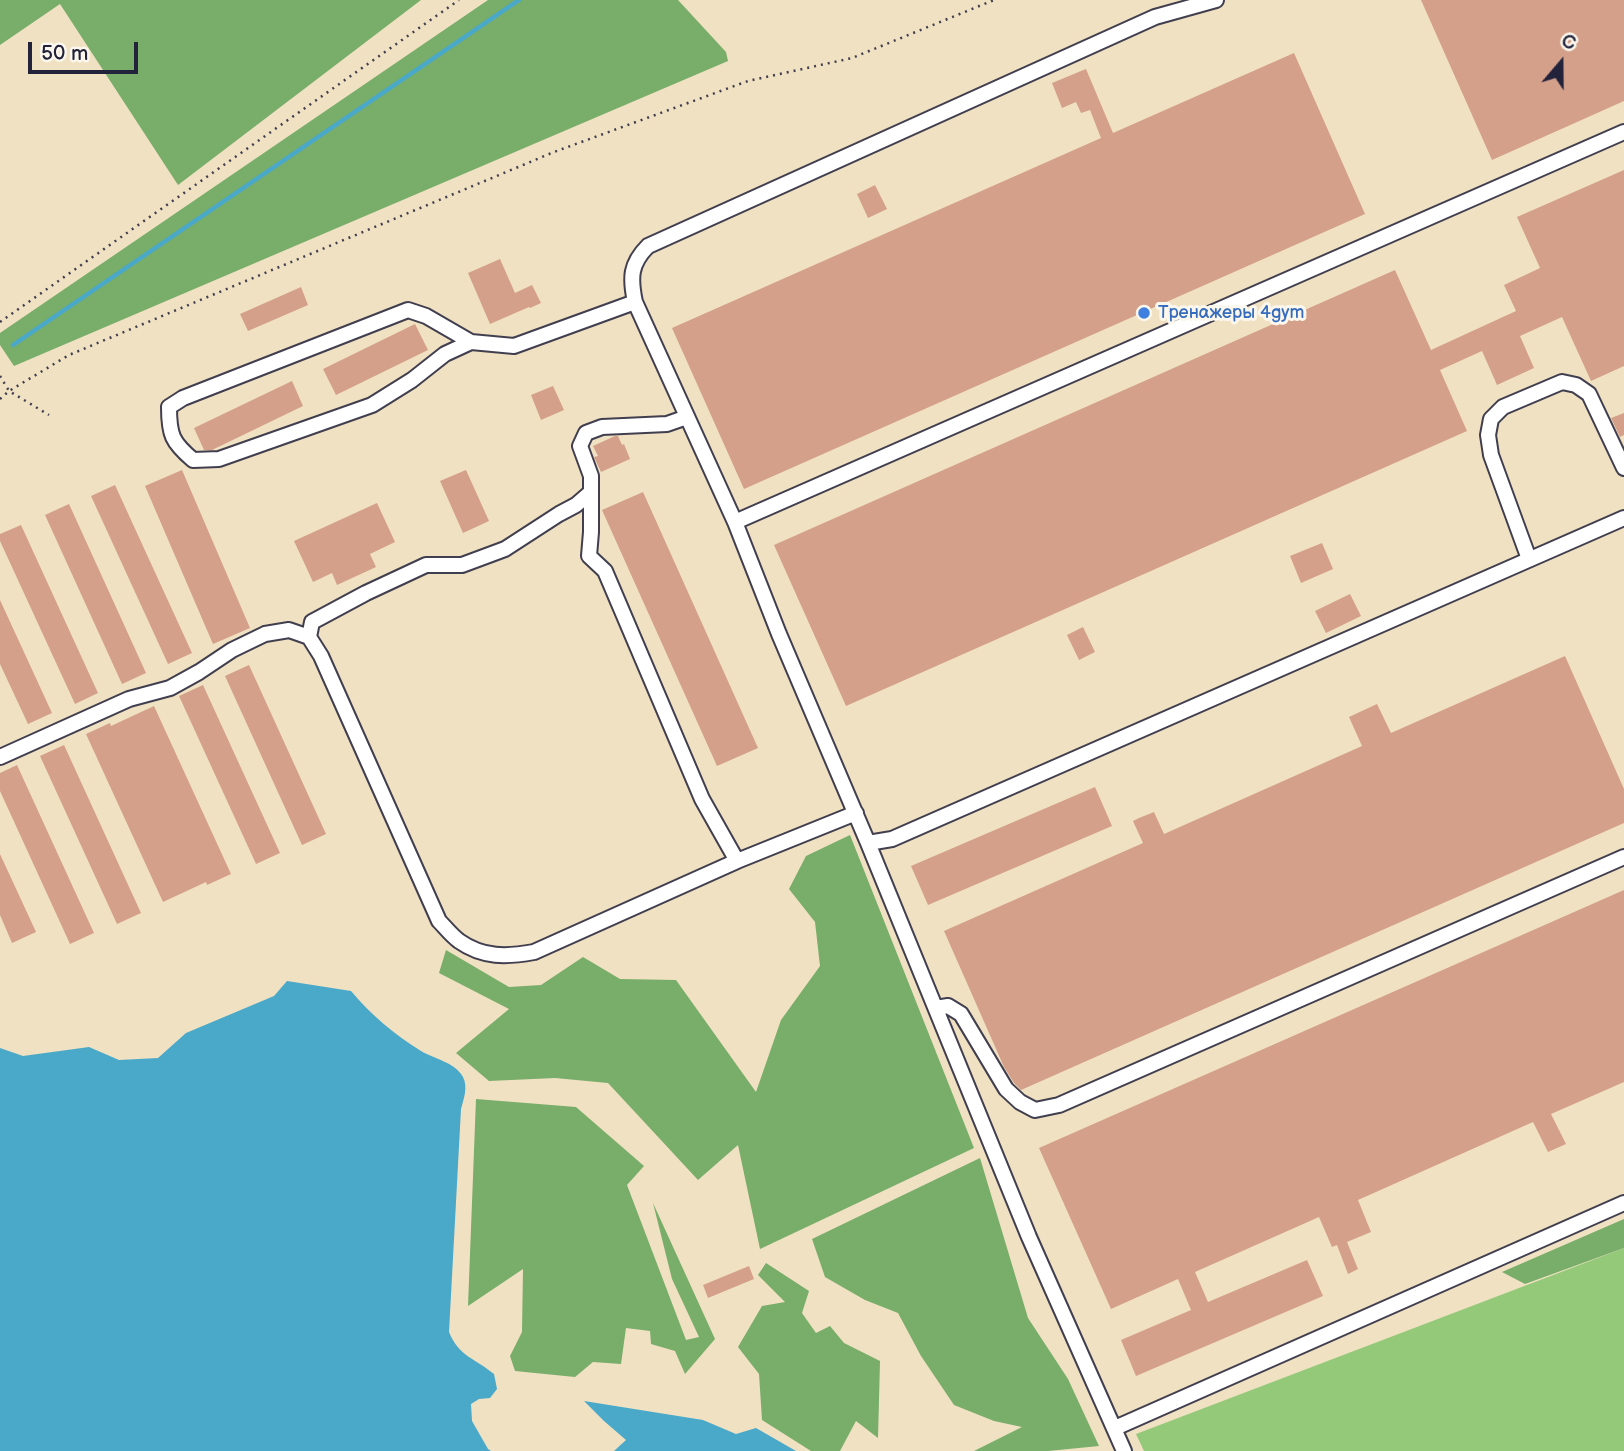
<!DOCTYPE html>
<meta charset="utf-8">
<style>
body{margin:0}
#map{position:relative;width:1624px;height:1451px;overflow:hidden;background:#f0e1c2;font-family:"Balsamiq Sans",sans-serif}
canvas{display:block}
.north{position:absolute;left:1526px;top:28px;width:70px;height:70px;-webkit-text-stroke:5px #fbf7ec;paint-order:stroke;rotate:20deg;font-size:19px;font-weight:700;line-height:28px;text-align:center;color:#22223b}
.north::after{content:'';display:block;margin:auto;width:24px;height:32px;background:#22223b;clip-path:polygon(50% 0,100% 100%,50% 72%,0 100%)}
.scale{position:absolute;left:28px;top:42px;width:110px;height:32px;box-sizing:border-box;border:4px solid #22223b;border-top:0;padding-left:9px;font-size:21px;line-height:24px;white-space:nowrap;color:#22223b;-webkit-text-stroke:5px #fbf7ec;paint-order:stroke}
</style>
<div id="map">
<canvas width="1624" height="1451"></canvas>
<div class="north">С</div>
<div class="scale">50 m</div>
</div>
<script>
const context = document.querySelector('canvas').getContext('2d');
context.lineJoin = 'round';
function fill(path, color) {
  context.fillStyle = color;
  context.fill(path, 'evenodd');
}
function strokePath(path, color, width, dash) {
  context.strokeStyle = color;
  context.lineWidth = width;
  context.lineCap = dash ? 'butt' : 'round';
  context.setLineDash(dash || []);
  context.stroke(path);
}
function label(font, color, halo, rows, align = 'center') {
  context.font = font + ' "Balsamiq Sans",sans-serif';
  context.lineWidth = 6;
  context.setLineDash([]);
  context.textBaseline = 'middle';
  context.strokeStyle = halo;
  context.fillStyle = color;
  for (const [text, x, y, turn = 0] of rows) {
    context.save();
    context.translate(x, y);
    context.rotate((+turn || 0) * Math.PI / 180);
    context.textAlign = isNaN(turn) ? turn : align;
    if (halo) context.strokeText(text, 0, 0);
    context.fillText(text, 0, 0);
    context.restore();
  }
}
const green = new Path2D(`
 M 1624,1248 L 1624,1451 L 1144,1451 L 1136,1434 Z`);
const forest = new Path2D(`
 M 0,0 L 421,0 L 178,185 L 60,4 L 0,45 Z
 M 488,0 L 678,0 L 726,52 L 728,61 L 14,366 L 0,345 L 0,333 Z
 M 850,835 L 974,1148 L 760,1249 L 738,1145 L 698,1180 L 608,1083 L 555,1078 L 489,1081 L 456,1053 L 509,1009 L 439,973 L 446,950 L 509,987 L 541,985 L 583,957 L 620,979 L 676,980 L 756,1092 L 781,1020 L 820,966 L 815,922 L 789,889 L 806,856 Z
 M 476,1099 L 576,1107 L 644,1166 L 627,1185 L 686,1340 L 699,1337 L 672,1279 L 653,1203 L 715,1339 L 685,1374 L 675,1351 L 651,1344 L 650,1331 L 626,1328 L 621,1364 L 593,1362 L 575,1377 L 515,1371 L 510,1356 L 522,1332 L 523,1269 L 468,1306 Z
 M 980,1158 L 1028,1318 L 1068,1379 L 1099,1446 L 1048,1451 L 974,1451 L 1022,1427 L 994,1421 L 954,1405 L 921,1356 L 898,1313 L 865,1300 L 825,1277 L 812,1239 Z
 M 1624,1219 L 1624,1248 L 1525,1284 L 1502,1272 Z
 M 766,1263 L 809,1291 L 802,1313 L 816,1333 L 830,1326 L 844,1343 L 880,1361 L 878,1438 L 856,1421 L 840,1451 L 811,1451 L 762,1420 L 759,1374 L 738,1347 L 762,1306 L 785,1302 L 758,1275 Z`);
const water = new Path2D(`
 M 287,981 L 351,991 C 371,1015 395,1035 421,1051 C 434,1059 455,1062 463,1077 C 468,1087 464,1098 461,1109 L 449,1332 C 459,1357 475,1358 494,1374 L 497,1389 L 490,1398 L 479,1399 L 471,1404 L 472,1421 L 488,1449 L 491,1451 L 0,1451 L 0,1048 L 23,1056 L 89,1047 L 119,1060 L 158,1058 L 186,1033 L 274,996 Z
 M 584,1401 L 703,1420 L 736,1434 L 756,1428 L 796,1451 L 614,1451 L 626,1440 L 604,1421 Z`);
const stream = new Path2D(`
 M 13,345 L 519,0`);
const building = new Path2D(`
 M 1421,0 L 1624,0 L 1624,101 L 1492,160 Z
 M 1294,53 L 1365,214 L 744,489 L 672,328 L 1101,138 L 1090,110 L 1081,113 L 1076,102 L 1062,108 L 1052,83 L 1086,69 L 1113,133 Z
 M 1624,170 L 1624,366 L 1591,381 L 1562,317 L 1520,336 L 1534,368 L 1497,385 L 1482,351 L 1440,370 L 1467,431 L 846,706 L 774,545 L 1395,270 L 1431,350 L 1516,311 L 1504,285 L 1540,268 L 1517,217 Z
 M 875,185 L 887,209 L 868,218 L 857,194 Z
 M 500,259 L 515,293 L 532,285 L 541,303 L 530,308 L 529,307 L 490,324 L 468,273 Z
 M 301,287 L 308,305 L 248,331 L 240,314 Z
 M 415,324 L 428,350 L 336,395 L 323,369 Z
 M 292,381 L 303,406 L 212,450 L 204,450 L 194,428 Z
 M 553,386 L 564,410 L 541,420 L 531,395 Z
 M 1624,413 L 1624,435 L 1620,437 L 1611,418 Z
 M 615,436 L 618,436 L 622,445 L 624,444 L 630,459 L 601,472 L 594,457 L 598,456 L 593,446 Z
 M 182,470 L 250,628 L 213,644 L 145,486 Z
 M 466,470 L 489,521 L 463,533 L 440,481 Z
 M 115,485 L 192,653 L 168,664 L 91,496 Z
 M 643,492 L 758,748 L 717,766 L 602,510 Z
 M 377,503 L 395,542 L 370,554 L 376,567 L 337,585 L 332,573 L 313,582 L 294,541 Z
 M 69,504 L 146,673 L 122,684 L 45,515 Z
 M 21,525 L 98,693 L 75,704 L 0,541 L 0,534 Z
 M 1322,543 L 1333,569 L 1301,583 L 1290,556 Z
 M 1350,594 L 1361,616 L 1326,633 L 1315,611 Z
 M 0,600 L 52,713 L 28,724 L 0,664 Z
 M 1083,627 L 1095,652 L 1079,660 L 1067,635 Z
 M 1565,656 L 1624,789 L 1624,823 L 1021,1090 L 1014,1083 L 1004,1067 L 944,931 L 1143,843 L 1133,821 L 1139,818 L 1154,812 L 1164,834 L 1362,746 L 1349,717 L 1377,704 L 1391,733 Z
 M 249,665 L 326,834 L 302,845 L 225,676 Z
 M 203,685 L 280,853 L 256,864 L 179,696 Z
 M 154,706 L 231,874 L 207,885 L 206,882 L 163,902 L 86,734 L 110,723 L 111,726 Z
 M 64,745 L 141,913 L 117,924 L 40,756 Z
 M 17,765 L 94,933 L 70,944 L 0,791 L 0,773 Z
 M 1095,787 L 1112,826 L 928,905 L 911,866 Z
 M 0,854 L 36,932 L 12,943 L 0,915 Z
 M 1624,890 L 1624,1082 L 1551,1114 L 1566,1144 L 1548,1152 L 1533,1122 L 1358,1200 L 1371,1232 L 1347,1242 L 1358,1269 L 1348,1274 L 1337,1245 L 1332,1247 L 1319,1217 L 1195,1272 L 1208,1302 L 1307,1260 L 1323,1296 L 1136,1376 L 1121,1340 L 1191,1310 L 1178,1279 L 1111,1309 L 1039,1148 Z
 M 749,1266 L 754,1279 L 708,1298 L 703,1285 Z`);
const path = new Path2D(`
 M 0,322 L 459,0
 M 0,376 L 9,391 L 49,415
 M 0,399 L 9,391 L 69,355 L 554,152 L 748,81 L 852,58 L 994,0`);
const minor = new Path2D(`
 M 471,342 L 426,316 L 408,310 L 183,398 L 169,407 C 169,435 172,442 193,460 L 219,459 L 372,405 L 412,380 L 445,354 L 471,342 L 514,346 L 635,302
 M 687,417 L 667,424 L 602,427 L 586,433 L 580,446 L 591,476 L 591,532 L 589,556 L 605,571 L 702,799 L 737,861
 M 735,522 L 1624,132
 M 1529,559 L 1491,455 L 1488,435 L 1491,419 L 1503,407 L 1562,382 L 1576,385 L 1589,394 L 1624,468
 M 309,637 L 312,622 L 366,593 L 426,565 L 462,565 L 505,549 L 559,514 L 576,505 L 591,492
 M 0,757 L 129,699 L 170,688 L 199,672 L 232,650 L 265,634 L 289,630 L 309,637 L 321,656 L 439,921 C 445,927 451,935 459,941 C 483,958 507,957 534,952 L 737,861 L 856,813
 M 868,843 L 892,839 L 1624,518
 M 936,1008 L 948,1006 L 961,1014 L 1006,1089 L 1020,1102 L 1035,1110 L 1059,1105 L 1624,857
 M 1115,1428 L 1624,1203
 M 1124,1451 L 1029,1237 L 868,843 L 779,634 L 735,522 L 635,302 C 630,278 630,264 648,246 L 1155,17 L 1216,0`);
const markers = [
 [1144,313,7,"#3f7fe0"]
];
const shopNames = [
 ["Тренажеры 4gym",1158,313]
];
fill(green, '#95c97a');
fill(forest, '#78ad6a');
fill(water, '#4aa8c9');
strokePath(stream, '#4aa8c9', 4.5);
fill(building, '#d4a08a');
strokePath(minor, '#413f4f', 18);
strokePath(path, '#413f4f', 2.5, [2, 5]);
strokePath(minor, '#fff', 14);
for (const [x, y, r, color] of markers) {
  const dot = new Path2D();
  dot.arc(x, y, r, 0, 2 * Math.PI);
  context.fillStyle = color;
  context.fill(dot);
  strokePath(dot, '#fbf7ec', 2.5);
}
label('18px', '#366cbe', '#fbf7ec', shopNames, 'left');
</script>
